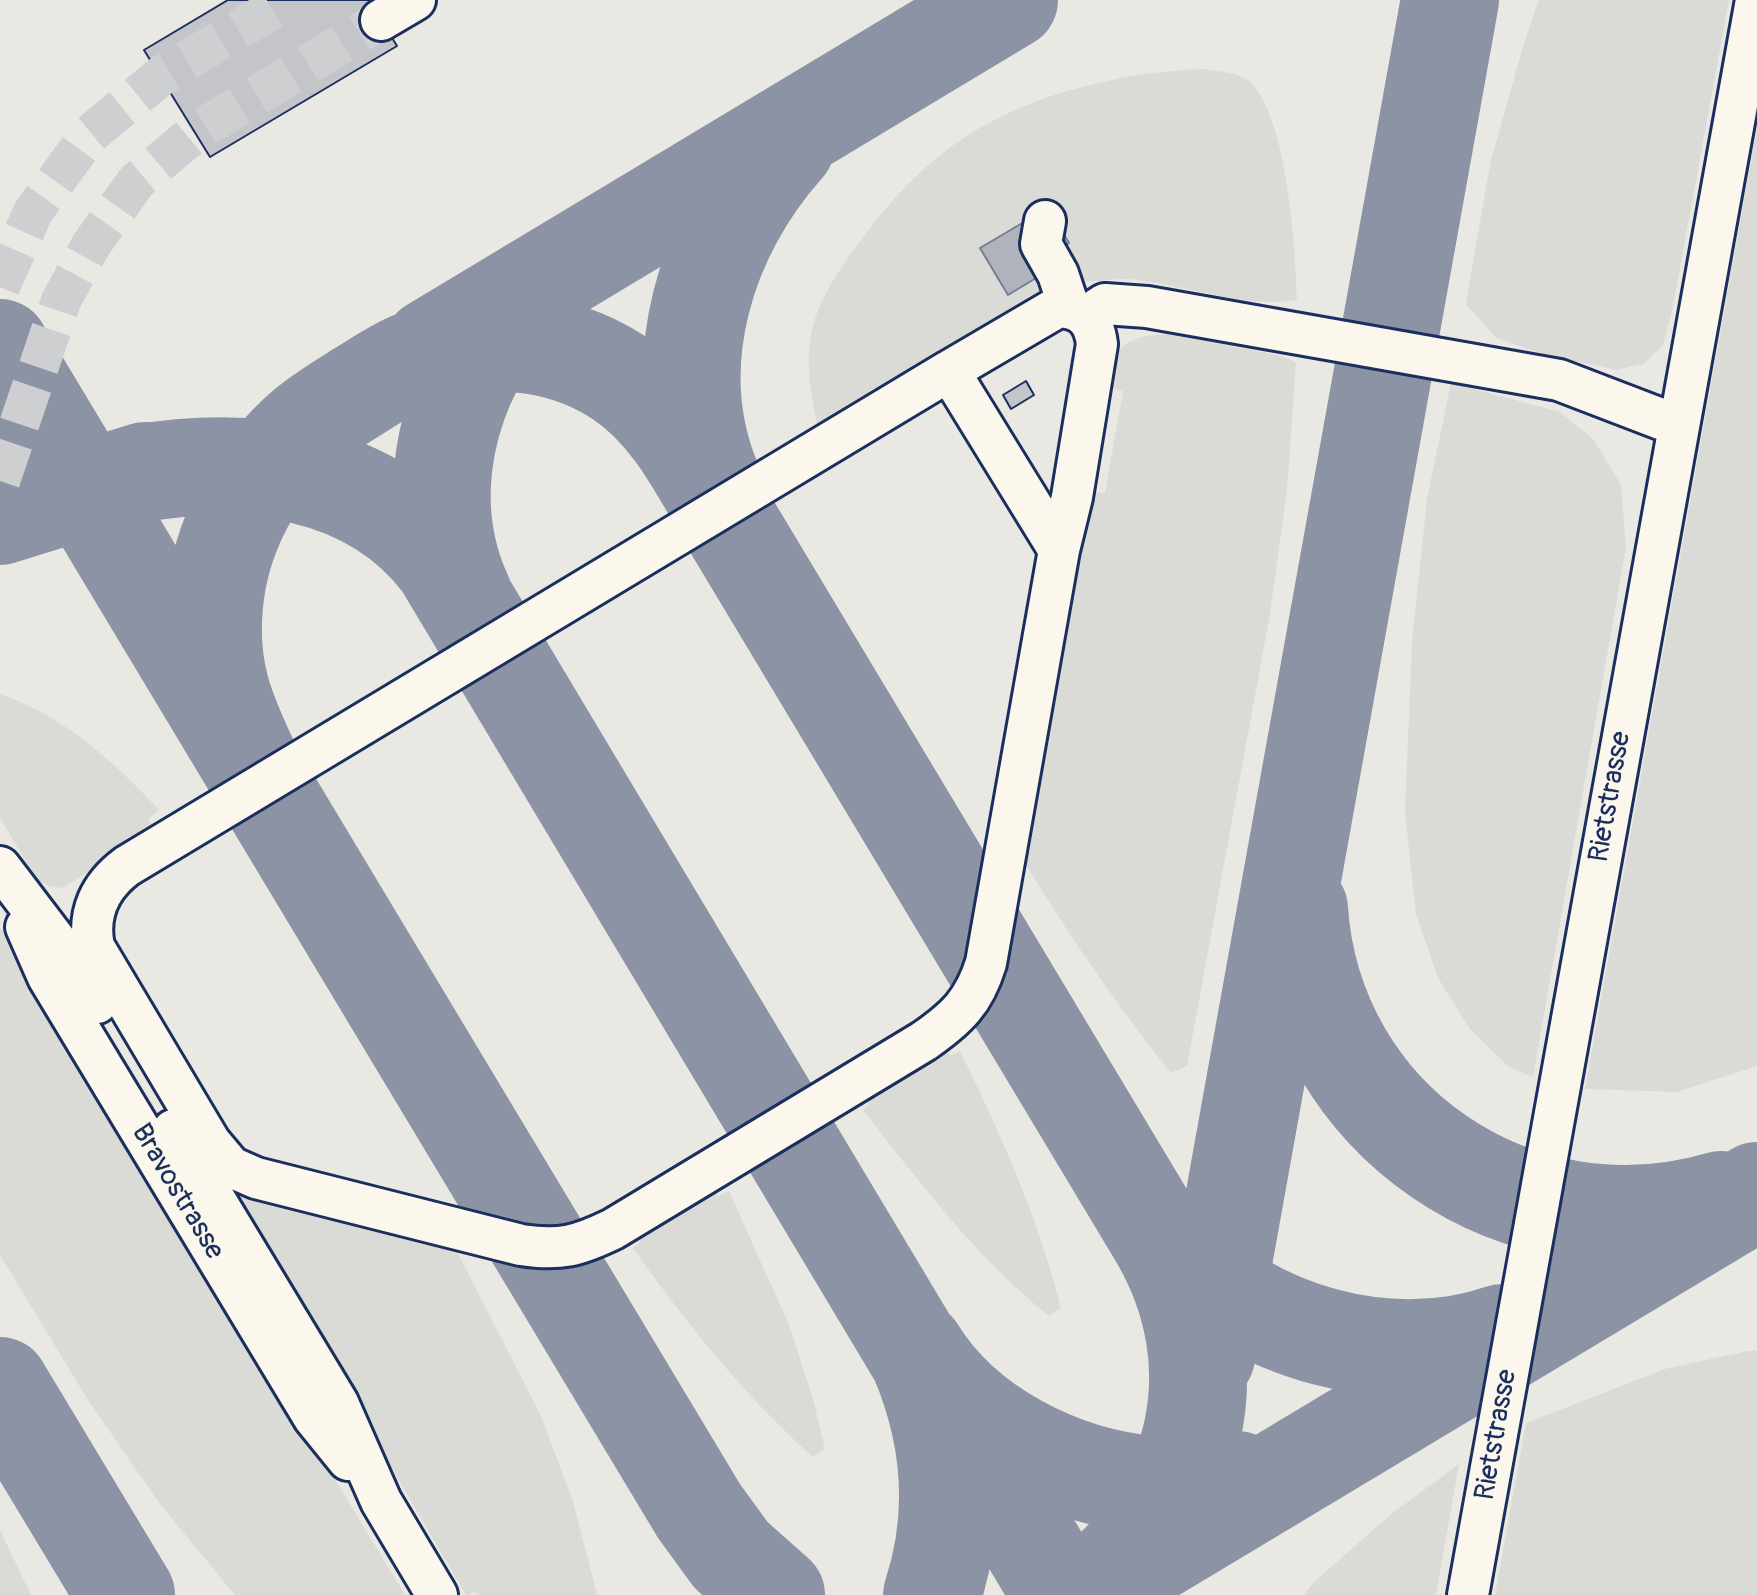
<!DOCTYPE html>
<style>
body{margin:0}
canvas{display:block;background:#fbf7ec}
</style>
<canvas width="1757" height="1595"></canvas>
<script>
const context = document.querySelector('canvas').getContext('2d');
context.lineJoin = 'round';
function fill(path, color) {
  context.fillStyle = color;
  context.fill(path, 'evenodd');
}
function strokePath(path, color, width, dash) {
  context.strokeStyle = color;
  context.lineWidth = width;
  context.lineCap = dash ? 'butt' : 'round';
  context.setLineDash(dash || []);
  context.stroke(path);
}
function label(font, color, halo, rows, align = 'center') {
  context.font = font + ' Pangolin,sans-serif';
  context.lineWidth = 6;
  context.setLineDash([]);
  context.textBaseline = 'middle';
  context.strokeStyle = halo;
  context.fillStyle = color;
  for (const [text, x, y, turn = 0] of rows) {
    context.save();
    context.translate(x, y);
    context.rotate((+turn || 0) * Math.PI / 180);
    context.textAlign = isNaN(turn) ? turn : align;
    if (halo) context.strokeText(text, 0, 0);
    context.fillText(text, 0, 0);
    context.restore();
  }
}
const built = new Path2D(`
 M 0,0 L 1757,0 L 1757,1595 L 0,1595 Z`);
const green = new Path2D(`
 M 1539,0 L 1729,0 L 1672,312 L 1663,345 L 1643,364 L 1616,370 L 1549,356 L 1496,338 L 1466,304 L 1490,164 L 1524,43 Z
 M 1203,69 C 1218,72 1239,71 1251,83 C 1287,118 1296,250 1297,300 C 1247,309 1180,284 1129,279 C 1110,278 1089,285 1073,277 L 1048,207 L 1024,221 L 1030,232 L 1048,293 L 819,433 C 812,399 804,365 812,330 C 820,296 841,267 861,240 C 887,205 919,169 955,144 C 1023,95 1120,72 1203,69 Z
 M 1757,128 L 1757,1066 L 1677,1092 L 1585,1089 Z
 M 1167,334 L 1278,355 L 1296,362 L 1287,490 L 1270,614 L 1187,1066 L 1171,1073 C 1115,1003 1066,931 1020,855 L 1083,492 L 1105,493 L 1123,391 L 1105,386 C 1116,343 1124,338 1167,334 Z
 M 1451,383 L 1560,412 L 1594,440 L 1621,485 L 1626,547 L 1533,1077 L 1509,1067 L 1470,1029 L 1438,978 L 1416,914 L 1405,813 L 1412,641 L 1427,499 Z
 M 0,694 C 64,716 113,761 159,810 L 148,819 L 155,829 L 63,888 L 49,886 L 37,880 L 0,818 Z
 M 0,927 L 405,1595 L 235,1595 L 160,1504 L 88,1400 L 0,1255 Z
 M 943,1045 L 950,1055 L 960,1051 C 1001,1135 1038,1217 1061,1308 L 1049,1316 C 977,1258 920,1183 863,1110 L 869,1105 L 865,1093 Z
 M 711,1185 L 718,1196 L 729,1191 L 789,1325 L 813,1399 L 825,1449 L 813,1457 C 744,1395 686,1323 633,1248 L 640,1242 L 635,1232 Z
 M 238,1189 L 452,1242 L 540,1414 L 573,1501 L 597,1595 L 478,1595 L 475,1592 L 466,1595 L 233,1197 Z
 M 1747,1351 L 1757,1351 L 1757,1595 L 1495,1595 L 1526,1423 L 1665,1369 Z
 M 1459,1464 L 1436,1595 L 1304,1595 L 1312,1584 L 1389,1516 Z
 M 0,1530 L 31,1595 L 0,1595 Z`);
const water = new Path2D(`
 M 1050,211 L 1069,243 L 1062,248 L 1069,258 L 1008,295 L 980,248 L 1041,212 Z`);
const taxiway = new Path2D(`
 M 432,347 L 1009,0
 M 0,348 L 699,1511 L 731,1555 L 776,1595
 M 136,474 C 247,455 370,467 443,564 L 919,1359 C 951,1435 958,1516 932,1595
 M 712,481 C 664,365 706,234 786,145
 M 0,516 L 145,471
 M 464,597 C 418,499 447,379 520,302
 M 252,767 C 225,710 208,671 214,605 C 220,537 255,470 307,426 C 324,412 343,401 362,389 C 377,380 393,369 409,362 C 476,332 556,337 618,377 C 676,414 705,483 740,540 L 1159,1238 C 1233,1366 1199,1507 1083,1595
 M 1299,909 C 1313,1121 1518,1260 1721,1200
 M 1173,1246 C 1250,1333 1391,1372 1502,1333
 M 916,1350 C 964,1428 1061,1477 1152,1485 C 1180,1487 1208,1484 1237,1480
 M 1206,1356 L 1450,0
 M 0,1386 L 126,1595
 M 946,1401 L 1062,1595
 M 1129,1568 L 1757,1191`);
const building = new Path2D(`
 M 228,0 L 369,0 L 397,46 L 210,157 L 144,50 Z
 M 1026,381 L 1034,395 L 1011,409 L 1003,395 Z`);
const minorTunnel = new Path2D(`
 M 0,287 L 33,212 L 89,135 L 161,76 L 288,0
 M 0,481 L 61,301 L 91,245 L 136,182 L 196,132 L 381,20`);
const minor = new Path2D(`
 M 381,20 L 415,0
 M 1045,221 L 1041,244 L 1058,274 L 1069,307
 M 1087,316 L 1105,304 L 1147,307 L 1559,380 L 1679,426
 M 949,371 L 1059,550 L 986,963 C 974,1002 957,1018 924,1041 L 613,1229 C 578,1246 560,1251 521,1245 L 256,1178 L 231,1167 L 210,1142 L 94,947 C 87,913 100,886 127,866 Z
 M 949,371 L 1058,307 C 1083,308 1094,320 1097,344 L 1072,497 L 1059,550
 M 0,867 L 73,963 L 97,1003
 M 26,927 L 48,977 L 314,1418 L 348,1460
 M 173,1130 L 338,1403 L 381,1501 L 437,1595
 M 1468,1595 L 1756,0`);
const streetNames = [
 ["Rietstrasse",1611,797,-80],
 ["Bravostrasse",177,1192,59],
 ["Rietstrasse",1497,1435,-80]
];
fill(built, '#eae8e2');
fill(green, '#dadad7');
fill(water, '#afb3bb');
strokePath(water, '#747e96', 2);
strokePath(taxiway, '#8b93a5', 98);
fill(building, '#c3c5c9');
strokePath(building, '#1b2f5e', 2);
strokePath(minorTunnel, '#cecfd0', 40, [40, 20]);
strokePath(minor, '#1b2f5e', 46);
strokePath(minor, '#fbf7ec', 40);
label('28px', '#1b2f5e', '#fbf7ec', streetNames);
</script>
